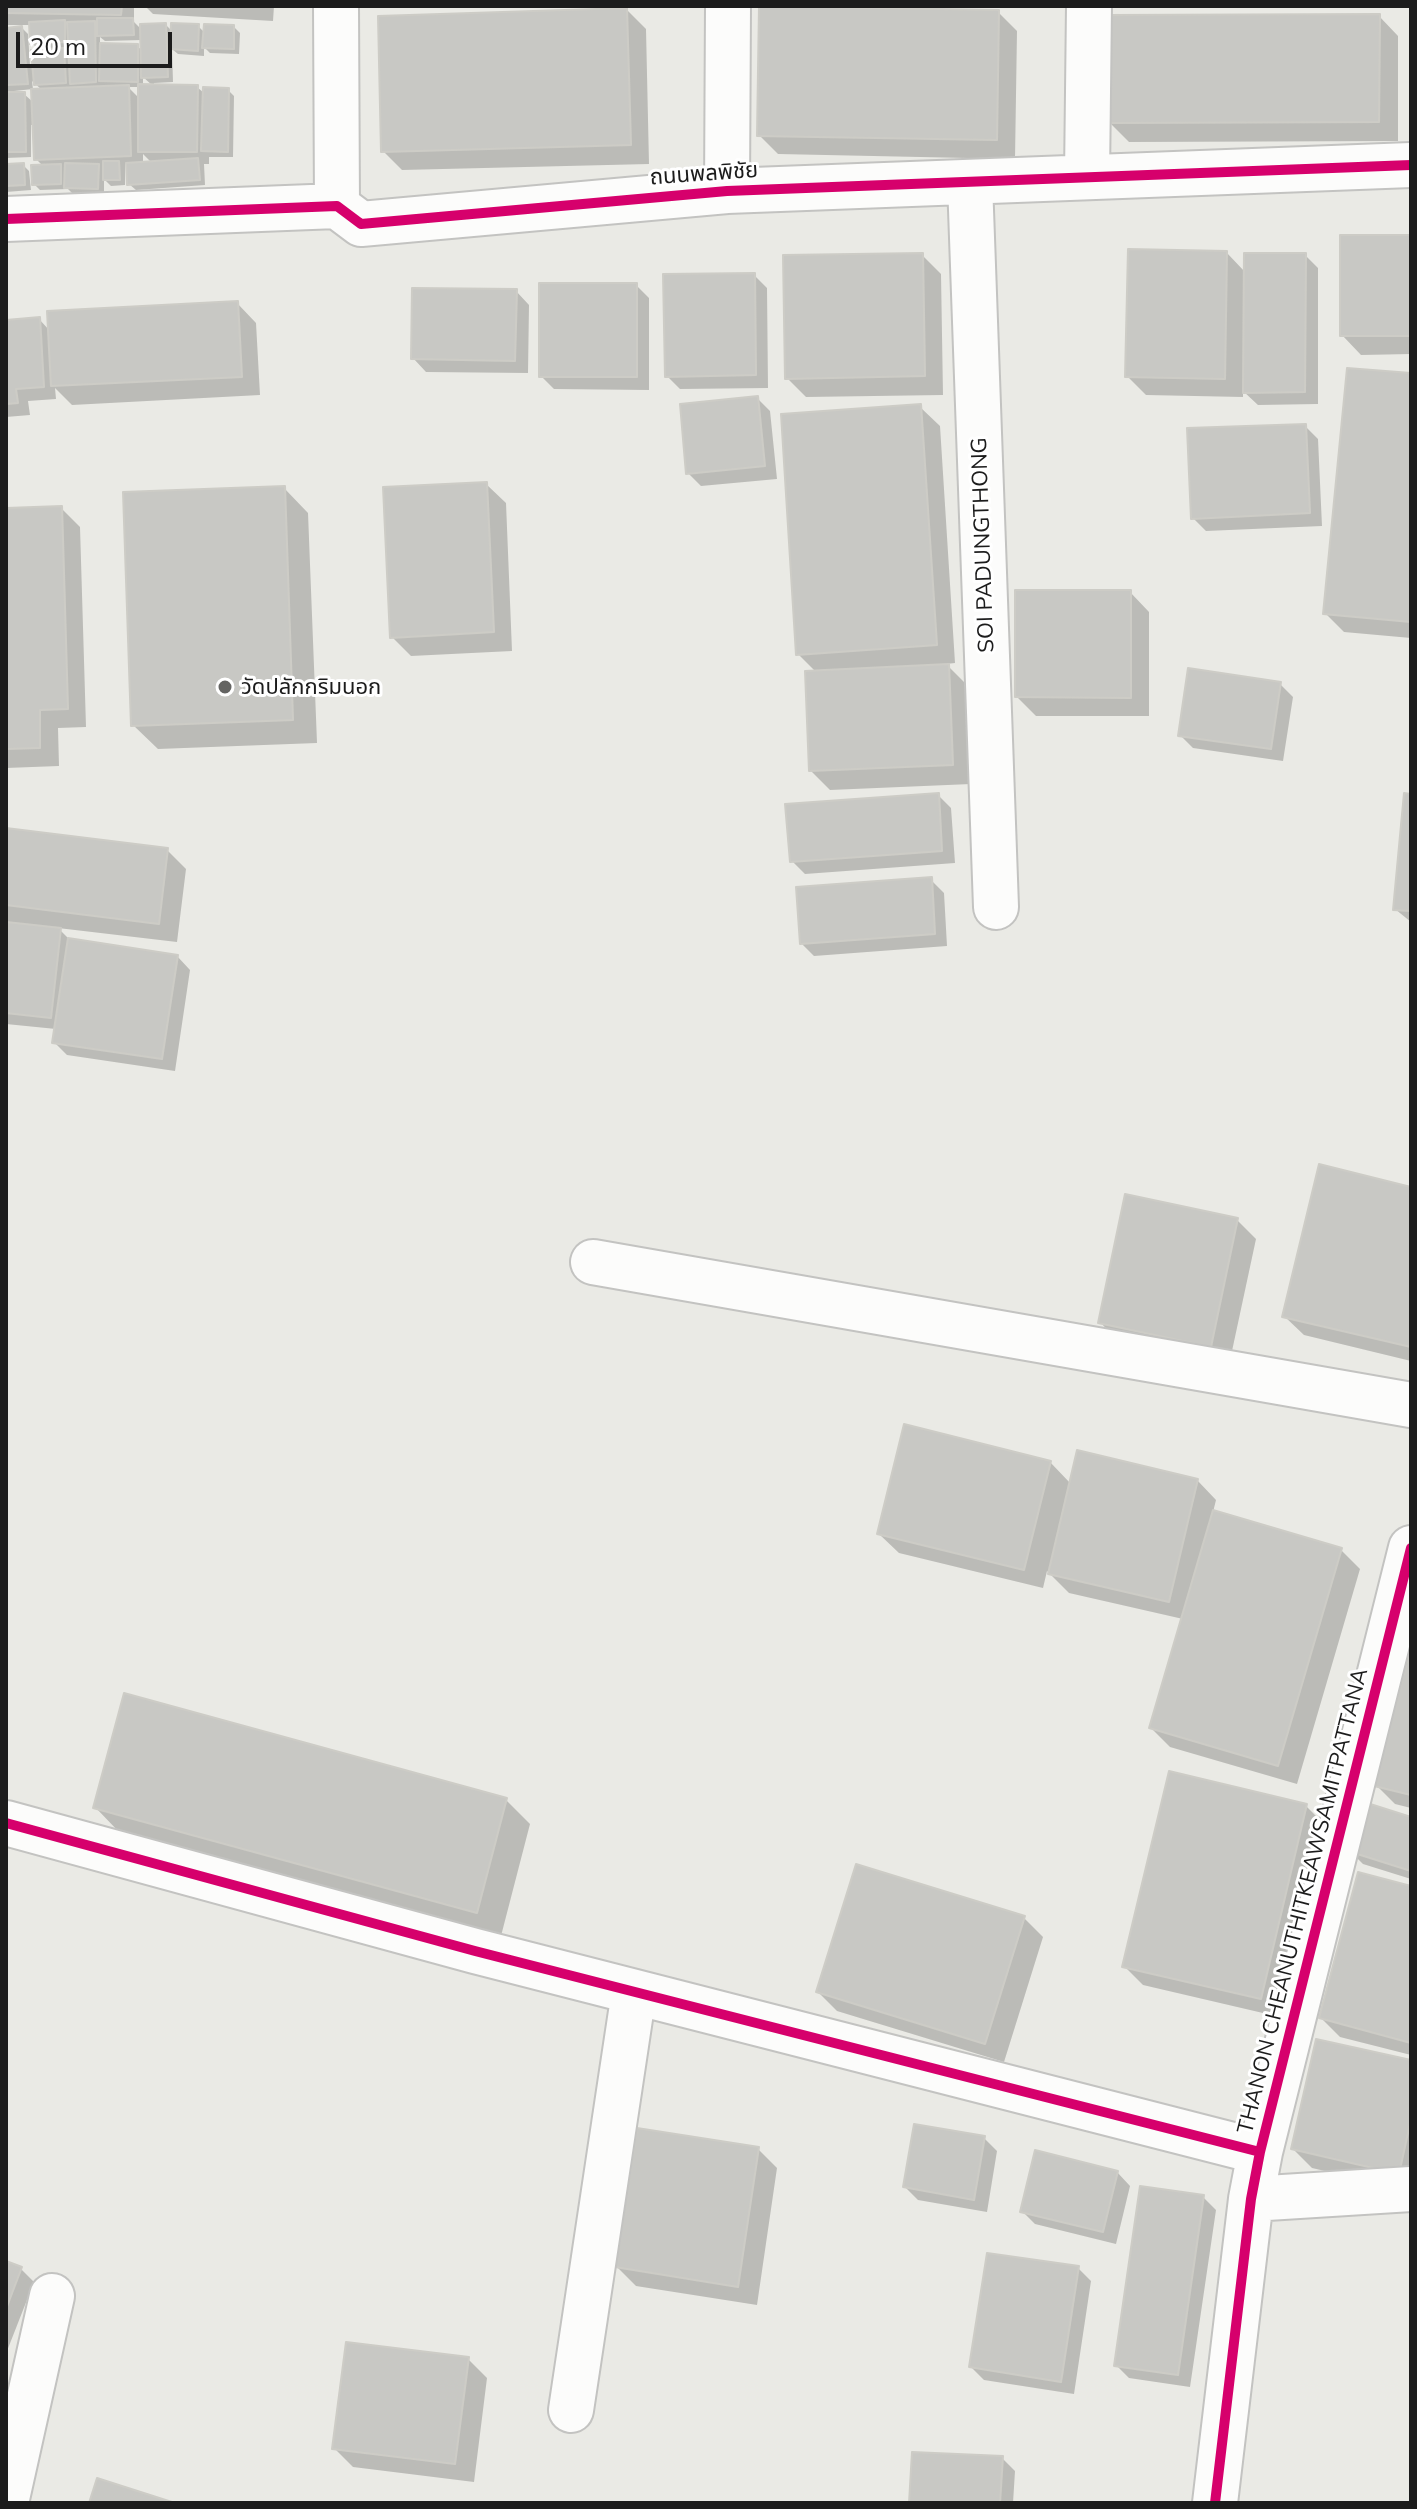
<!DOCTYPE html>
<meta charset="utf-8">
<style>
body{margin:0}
#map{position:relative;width:1417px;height:2509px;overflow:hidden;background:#eaeae5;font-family:Mulish,sans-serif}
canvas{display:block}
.frame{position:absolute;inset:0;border:8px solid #1c1c1c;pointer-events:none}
.scale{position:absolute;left:16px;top:32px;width:156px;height:36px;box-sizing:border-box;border:4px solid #1c1c1c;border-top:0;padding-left:10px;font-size:24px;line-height:28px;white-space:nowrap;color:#1c1c1c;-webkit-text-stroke:6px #fff;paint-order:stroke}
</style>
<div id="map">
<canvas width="1417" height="2509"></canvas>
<div class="frame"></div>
<div class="scale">20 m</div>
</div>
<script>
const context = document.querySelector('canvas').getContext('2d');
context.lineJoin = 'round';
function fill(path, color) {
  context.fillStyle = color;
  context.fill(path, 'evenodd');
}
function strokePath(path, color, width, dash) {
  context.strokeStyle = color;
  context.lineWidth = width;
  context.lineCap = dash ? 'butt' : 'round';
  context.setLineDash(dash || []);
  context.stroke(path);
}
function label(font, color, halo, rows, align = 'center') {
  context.font = font + ' Mulish,"Noto Sans Thai",sans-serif';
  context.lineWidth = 6;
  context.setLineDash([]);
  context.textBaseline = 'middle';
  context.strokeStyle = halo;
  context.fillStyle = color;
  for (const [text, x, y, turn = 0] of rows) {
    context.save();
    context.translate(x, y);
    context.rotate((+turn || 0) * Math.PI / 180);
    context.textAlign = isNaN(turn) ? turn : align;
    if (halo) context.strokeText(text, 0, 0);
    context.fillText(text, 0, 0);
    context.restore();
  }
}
const shadow = new Path2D(`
 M 6,6 L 134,6 L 134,22 L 142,30 L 166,25 L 172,31 L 198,26 L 205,33 L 234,27 L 240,33 L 239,54 L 210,53 L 204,47 L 204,56 L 178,54 L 172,49 L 173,82 L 154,83 L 154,86 L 197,87 L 205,94 L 228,90 L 234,96 L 233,157 L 209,157 L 209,164 L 204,164 L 205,185 L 136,190 L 129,184 L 128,164 L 125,164 L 125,185 L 111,186 L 104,179 L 104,194 L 72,193 L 68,189 L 40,190 L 33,183 L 44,167 L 36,159 L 34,125 L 31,125 L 31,157 L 6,158 L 6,30 L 22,28 L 28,34 L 30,65 L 34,64 L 41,52 L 32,43 L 31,25 L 6,25 ZM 100,37 L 105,41 L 142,40 L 143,51 L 137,46 L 100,45 ZM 61,48 L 70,48 L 71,58 ZM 143,77 L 153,86 L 143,86 ZM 32,81 L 42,90 L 34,103 L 24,94 L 14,94 L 14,91 L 33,89 ZM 128,87 L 140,87 L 140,99 ZM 143,154 L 152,163 L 143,163 Z
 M 145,6 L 274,6 L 273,21 L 153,14 Z
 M 627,10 L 646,29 L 649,164 L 402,170 L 383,151 Z
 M 998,12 L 1017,31 L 1015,159 L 778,154 L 759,135 Z
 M 1379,16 L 1398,36 L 1398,141 L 1129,142 L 1110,123 Z
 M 23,165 L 29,171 L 31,190 L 6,192 L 6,166 Z
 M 1411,237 L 1411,354 L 1361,355 L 1342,335 Z
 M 1227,253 L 1245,272 L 1305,255 L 1318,268 L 1318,404 L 1258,405 L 1243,391 L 1243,397 L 1146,395 L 1127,376 Z
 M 922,255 L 941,274 L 943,395 L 806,397 L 787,378 Z
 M 754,275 L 767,288 L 768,388 L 680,389 L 667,376 Z
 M 636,285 L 649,298 L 649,390 L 554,389 L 541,376 Z
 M 516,291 L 529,305 L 528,373 L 426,372 L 413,358 Z
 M 237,303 L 256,323 L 260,395 L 72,405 L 55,388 L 56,399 L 28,401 L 30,415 L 6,417 L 6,322 L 39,319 L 50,331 Z
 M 1411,376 L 1411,638 L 1344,632 L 1325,613 Z
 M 757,398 L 770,411 L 777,479 L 701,486 L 688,473 Z
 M 920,407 L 940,426 L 955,663 L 946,664 L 967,685 L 971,784 L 830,790 L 811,771 L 816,672 L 798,654 Z
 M 1305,426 L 1318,439 L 1322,526 L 1206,531 L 1193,518 Z
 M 486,484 L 506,503 L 512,651 L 411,656 L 392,637 Z
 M 284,488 L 308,513 L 317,743 L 158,749 L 133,725 Z
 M 61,508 L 80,527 L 86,727 L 58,728 L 59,766 L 6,768 L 6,510 Z
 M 1130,592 L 1149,612 L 1149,716 L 1036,716 L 1017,697 Z
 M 1280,684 L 1293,697 L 1283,761 L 1193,748 L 1180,735 Z
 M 938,795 L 951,808 L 955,863 L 805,874 L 792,861 Z
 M 1411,796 L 1411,922 L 1395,909 Z
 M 6,830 L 167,850 L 186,869 L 177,942 L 58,928 L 71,941 L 177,956 L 190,970 L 175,1071 L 67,1055 L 54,1042 L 56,1029 L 6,1024 Z
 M 931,880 L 944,893 L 947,946 L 814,956 L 801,943 Z
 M 1411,1189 L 1411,1361 L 1304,1335 L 1284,1316 Z
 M 1237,1220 L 1256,1239 L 1229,1365 L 1119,1342 L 1100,1322 Z
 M 1050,1462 L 1071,1484 L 1197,1480 L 1216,1500 L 1213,1512 L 1341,1550 L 1360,1569 L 1297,1784 L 1170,1747 L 1151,1728 L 1183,1619 L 1069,1593 L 1047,1571 L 1043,1588 L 899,1553 L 879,1534 Z
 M 1411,1653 L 1411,1808 L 1395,1804 L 1376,1785 Z
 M 506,1800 L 530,1824 L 501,1936 L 119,1832 L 95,1807 Z
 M 1306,1806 L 1325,1825 L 1280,2017 L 1143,1985 L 1124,1966 Z
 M 1411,1819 L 1411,1879 L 1363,1864 L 1350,1851 Z
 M 1411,1888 L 1411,2055 L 1340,2037 L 1321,2018 Z
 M 1024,1918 L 1043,1937 L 1004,2062 L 837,2011 L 818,1992 Z
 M 1411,2062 L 1411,2191 L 1312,2168 L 1293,2149 Z
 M 984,2138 L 997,2151 L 987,2212 L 918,2200 L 905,2187 Z
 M 758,2149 L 777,2168 L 757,2305 L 636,2286 L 617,2267 Z
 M 1117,2172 L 1130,2186 L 1116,2244 L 1035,2224 L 1022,2211 Z
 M 1203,2197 L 1216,2210 L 1190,2387 L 1129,2378 L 1116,2365 Z
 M 6,2263 L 21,2269 L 34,2282 L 7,2351 Z
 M 1078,2268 L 1091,2281 L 1074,2394 L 984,2380 L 971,2367 Z
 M 468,2359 L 487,2378 L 474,2482 L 353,2467 L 334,2448 Z
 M 1002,2458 L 1015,2471 L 1013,2503 L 911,2503 Z`);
const building = new Path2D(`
 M 6,6 L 122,6 L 121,15 L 6,13 Z
 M 759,6 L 999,10 L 997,140 L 757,136 Z
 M 627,8 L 631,145 L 381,152 L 378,16 Z
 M 1380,14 L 1379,122 L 1108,123 L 1108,15 Z
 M 97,18 L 133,18 L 134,35 L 97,36 Z
 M 65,20 L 65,42 L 30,44 L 29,22 Z
 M 95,21 L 96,82 L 70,84 L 67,22 Z
 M 166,23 L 168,77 L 141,78 L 140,24 Z
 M 171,23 L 199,24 L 198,51 L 170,49 Z
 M 204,24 L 234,25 L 234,49 L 202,48 Z
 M 22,26 L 28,84 L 6,85 L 6,28 Z
 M 100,43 L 138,44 L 138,82 L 99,81 Z
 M 64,48 L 66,83 L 34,85 L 31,50 Z
 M 138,84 L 198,85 L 197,152 L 138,152 Z
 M 129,85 L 131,156 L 34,160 L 31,89 Z
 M 203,87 L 229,88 L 228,152 L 201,151 Z
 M 6,92 L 25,92 L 26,152 L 6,152 Z
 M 198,158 L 200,180 L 127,185 L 126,163 Z
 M 103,161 L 119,161 L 120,180 L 103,180 Z
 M 24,163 L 25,185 L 6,186 L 6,164 Z
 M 65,163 L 99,164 L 98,189 L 64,188 Z
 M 61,164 L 61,184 L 32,185 L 31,165 Z
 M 1340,235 L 1411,235 L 1411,336 L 1340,336 Z
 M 1128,249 L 1227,251 L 1225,379 L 1125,377 Z
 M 923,253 L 925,376 L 785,379 L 783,255 Z
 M 1244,253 L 1306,253 L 1305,392 L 1243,393 Z
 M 755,273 L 756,375 L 665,377 L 663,274 Z
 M 539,283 L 637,283 L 637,377 L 539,377 Z
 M 412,288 L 517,289 L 515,361 L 411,359 Z
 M 238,301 L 242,377 L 51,386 L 47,311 Z
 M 40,317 L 44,387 L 16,389 L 18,403 L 6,404 L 6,320 Z
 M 1347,368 L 1411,373 L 1411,622 L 1323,614 Z
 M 758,396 L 765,466 L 686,474 L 680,404 Z
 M 921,404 L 937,645 L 796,655 L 781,414 Z
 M 1306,424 L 1310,513 L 1191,519 L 1187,428 Z
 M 487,482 L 494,632 L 390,638 L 383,487 Z
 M 285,486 L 293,720 L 131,726 L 123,492 Z
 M 62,506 L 68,709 L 40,710 L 40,748 L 6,749 L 6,508 Z
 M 1015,590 L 1131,590 L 1131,698 L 1015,697 Z
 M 949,664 L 953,765 L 809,771 L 805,671 Z
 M 1188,668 L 1281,682 L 1271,749 L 1178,736 Z
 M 939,793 L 942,851 L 790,862 L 785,804 Z
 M 1404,793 L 1411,794 L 1411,911 L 1393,910 Z
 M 6,828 L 168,848 L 159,924 L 6,905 Z
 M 932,877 L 935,934 L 800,944 L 796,887 Z
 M 6,922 L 61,928 L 51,1018 L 6,1013 Z
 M 68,938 L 178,955 L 162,1059 L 52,1043 Z
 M 1319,1164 L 1411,1187 L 1411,1347 L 1282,1317 Z
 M 1125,1194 L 1238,1218 L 1211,1347 L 1098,1323 Z
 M 904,1424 L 1051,1461 L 1024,1570 L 877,1534 Z
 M 1077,1450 L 1198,1479 L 1169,1602 L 1048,1574 Z
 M 1213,1510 L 1342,1548 L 1278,1766 L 1149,1728 Z
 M 1411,1645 L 1411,1795 L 1374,1786 Z
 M 124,1693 L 507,1798 L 477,1913 L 93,1808 Z
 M 1169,1771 L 1307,1804 L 1261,1999 L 1122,1967 Z
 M 1364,1802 L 1411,1817 L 1411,1871 L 1348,1851 Z
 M 856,1864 L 1025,1916 L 985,2044 L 816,1992 Z
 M 1358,1872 L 1411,1886 L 1411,2043 L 1319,2018 Z
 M 1316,2039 L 1411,2060 L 1411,2119 L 1399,2174 L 1291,2149 Z
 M 914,2124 L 985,2136 L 974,2200 L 903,2187 Z
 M 637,2128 L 759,2147 L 738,2287 L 615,2267 Z
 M 1035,2150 L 1118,2171 L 1103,2232 L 1020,2212 Z
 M 1140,2186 L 1204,2195 L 1178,2375 L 1114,2366 Z
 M 987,2253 L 1079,2266 L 1061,2382 L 969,2367 Z
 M 6,2261 L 22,2267 L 6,2309 Z
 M 346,2342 L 469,2357 L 455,2464 L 332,2449 Z
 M 912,2452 L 1003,2456 L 1000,2503 L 909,2503 Z
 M 97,2478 L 175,2503 L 89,2503 Z`);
const minor = new Path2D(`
 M 336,6 L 337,206
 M 1087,177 L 1089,6
 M 970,182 L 996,907
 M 727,191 L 728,6
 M 6,219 L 337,206 L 361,224 L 727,191 L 1411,165
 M 593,1262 L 1411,1405
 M 6,1823 L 475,1951 L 1260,2152
 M 1251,2199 L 1411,2189
 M 571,2410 L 634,1992
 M 6,2503 L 52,2296
 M 1215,2503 L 1251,2199 L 1260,2152 L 1411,1548`);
const cycleway = new Path2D(`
 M 6,219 L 337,206 L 361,224 L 727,191 L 1411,165
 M 6,1823 L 475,1951 L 1260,2152
 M 1215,2503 L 1251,2199 L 1260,2152 L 1411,1548`);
const markers = [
 [225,687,8,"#646462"]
];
const streetNames = [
 ["ถนนพลพิชัย",704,174,-4],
 ["SOI PADUNGTHONG",983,545,-92],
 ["THANON CHEANUTHITKEAWSAMITPATTANA",1303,1901,-76]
];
const poiNames = [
 ["วัดปลักกริมนอก",241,687]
];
fill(shadow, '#0003');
fill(building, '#c8c8c4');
strokePath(building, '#cdccc6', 2);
strokePath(minor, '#c3c3c1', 48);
strokePath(minor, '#fcfcfb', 44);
strokePath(cycleway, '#d6006c', 10);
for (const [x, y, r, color] of markers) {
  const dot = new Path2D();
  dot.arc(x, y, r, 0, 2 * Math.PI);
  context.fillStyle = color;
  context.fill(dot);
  strokePath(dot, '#fff', 3);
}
label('22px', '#1c1c1c', '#fff', streetNames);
label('22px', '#1c1c1c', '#fff', poiNames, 'left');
</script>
